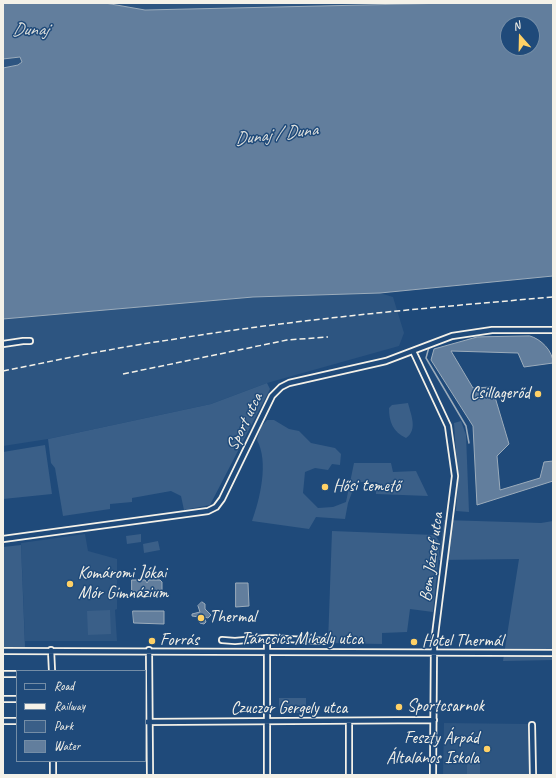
<!DOCTYPE html>
<meta charset="utf-8">
<style>
body{margin:0}
#map{position:relative;width:556px;height:778px;overflow:hidden;background:#1f4a7a;font-family:Caveat,sans-serif}
canvas{display:block}
.frame{position:absolute;inset:0;border:4px solid #f4f1e8;pointer-events:none}
.legend{position:absolute;left:16px;top:670px;width:130px;height:92px;box-sizing:border-box;background:#1f4a7a;border:1px solid #748da6;margin:0;padding:5px 7px;list-style:none;font-size:12px;color:#f4f1e8}
.legend li{display:flex;align-items:center;gap:8px;height:20px}
.legend b{width:20px;border:1px solid #748da6}
.north{position:absolute;left:500px;top:16px;width:40px;height:40px;box-sizing:border-box;background:#1f4a7a;border:1px solid #748da6;border-radius:50%;rotate:340deg;font-size:11px;font-weight:700;line-height:16px;text-align:center;color:#f4f1e8}
.north::after{content:'';display:block;margin:auto;width:14px;height:18px;background:#ffd166;clip-path:polygon(50% 0,100% 100%,50% 72%,0 100%)}
</style>
<div id="map">
<canvas width="556" height="778"></canvas>
<div class="frame"></div>
<ul class="legend">
<li><b style="height:5px;background:#1f4a7a"></b>Road</li>
<li><b style="height:5px;background:#f4f1e8"></b>Railway</li>
<li><b style="height:11px;background:#3a5f88"></b>Park</li>
<li><b style="height:11px;background:#627e9d"></b>Water</li>
</ul>
<div class="north">N</div>
</div>
<script>
const context = document.querySelector('canvas').getContext('2d');
context.lineJoin = 'round';
function fill(path, color) {
  context.fillStyle = color;
  context.fill(path, 'evenodd');
}
function strokePath(path, color, width, dash) {
  context.strokeStyle = color;
  context.lineWidth = width;
  context.lineCap = dash ? 'butt' : 'round';
  context.setLineDash(dash || []);
  context.stroke(path);
}
function label(font, color, halo, rows, align = 'center') {
  context.font = font + ' Caveat,sans-serif';
  context.lineWidth = 3;
  context.setLineDash([]);
  context.textBaseline = 'middle';
  context.strokeStyle = halo;
  context.fillStyle = color;
  for (const [text, x, y, turn = 0] of rows) {
    context.save();
    context.translate(x, y);
    context.rotate((+turn || 0) * Math.PI / 180);
    context.textAlign = isNaN(turn) ? turn : align;
    if (halo) context.strokeText(text, 0, 0);
    context.fillText(text, 0, 0);
    context.restore();
  }
}
const built = new Path2D(`
 M 105,3 L 451,3 L 145,10 Z
 M 16,57 L 22,59 L 21,64 L 3,68 L 3,59 Z
 M 380,293 L 393,297 L 404,333 L 399,346 L 267,383 L 211,404 L 48,439 L 3,446 L 3,319 L 253,297 Z
 M 85,534 L 88,551 L 117,559 L 117,609 L 115,610 L 117,641 L 25,641 L 21,543 Z
 M 444,723 L 529,724 L 529,775 L 443,775 Z`);
const green = new Path2D(`
 M 267,383 L 270,389 L 210,505 L 184,510 L 181,496 L 171,491 L 132,498 L 132,502 L 110,504 L 110,509 L 63,516 L 55,468 L 51,463 L 48,439 L 211,404 Z
 M 408,403 C 411,415 418,430 406,438 C 393,432 389,422 389,408 L 392,405 Z
 M 267,420 L 274,420 L 289,429 L 299,431 L 311,443 L 335,448 L 341,454 L 340,465 L 332,464 L 328,470 L 315,468 L 305,472 L 303,493 L 318,508 L 333,507 L 346,502 L 354,463 L 391,463 L 393,472 L 416,471 L 428,496 L 376,494 L 376,482 L 356,482 L 348,503 L 345,519 L 316,517 L 309,529 L 252,521 C 260,499 269,462 257,440 L 261,427 Z
 M 461,421 L 466,435 L 469,512 L 456,511 L 458,482 L 454,423 Z
 M 45,445 L 52,494 L 3,499 L 3,452 Z
 M 444,520 L 541,523 L 553,521 L 553,660 L 503,661 L 519,559 L 439,560 Z
 M 332,531 L 435,535 L 440,543 L 433,612 L 410,609 L 407,632 L 382,633 L 382,644 L 328,643 Z
 M 141,534 L 141,542 L 127,544 L 126,536 Z
 M 158,541 L 160,550 L 144,553 L 143,544 Z
 M 21,545 L 25,647 L 3,647 L 3,547 Z
 M 110,610 L 111,634 L 88,635 L 87,611 Z
 M 279,698 L 306,698 L 306,713 L 279,713 Z
 M 467,756 L 480,756 L 480,775 L 467,775 Z`);
const water = new Path2D(`
 M 3,3 L 105,3 L 145,10 L 451,3 L 553,3 L 553,276 L 380,293 L 253,297 L 3,319 L 3,68 L 18,65 L 22,62 L 20,57 L 3,59 ZM 508,24 L 532,24 L 532,48 L 508,48 Z
 M 530,336 C 541,339 553,351 553,363 L 524,367 L 518,353 L 451,351 L 473,388 L 492,387 L 509,444 L 497,456 L 500,490 L 540,478 L 544,462 L 553,461 L 553,481 L 477,505 L 473,426 L 431,360 L 434,349 L 477,337 Z
 M 132,580 L 145,580 L 147,583 L 149,580 L 160,580 L 162,582 L 162,593 L 161,595 L 149,595 L 147,592 L 145,595 L 132,596 Z
 M 236,583 L 248,583 L 249,606 L 236,607 Z
 M 202,602 L 205,604 L 205,609 L 211,615 L 208,618 L 204,617 L 206,622 L 204,624 L 200,623 L 199,617 L 192,616 L 192,614 L 200,612 L 198,606 Z
 M 133,611 L 164,611 L 164,624 L 134,623 Z`);
const stream = new Path2D(`
 M 429,347 L 426,358 L 466,426 L 469,443`);
const street = new Path2D(`
 M 3,344 L 23,341 L 30,341
 M 413,351 L 448,426 L 455,476 L 434,643 L 433,775
 M 3,539 L 208,511 L 216,507 L 222,499 L 272,396 L 281,387 L 289,383 L 386,361 L 452,336 L 492,330 L 553,330
 M 222,640 L 235,641 L 267,638
 M 51,650 L 52,671
 M 149,650 L 150,775
 M 3,651 L 553,653
 M 3,674 L 17,674
 M 3,699 L 17,699
 M 3,721 L 17,721
 M 145,722 L 434,720
 M 349,722 L 349,775
 M 532,725 L 533,775
 M 53,761 L 53,775
 M 267,775 L 267,638 L 326,641`);
const rail = new Path2D(`
 M 143,3 L 238,3
 M 3,371 C 58,360 113,348 169,340 C 296,319 425,308 553,297
 M 123,374 L 287,340 L 328,337`);
const markers = [
 [538,394,4,"#ffd166"],
 [325,487,4,"#ffd166"],
 [70,584,4,"#ffd166"],
 [201,618,4,"#ffd166"],
 [152,641,4,"#ffd166"],
 [414,642,4,"#ffd166"],
 [399,707,4,"#ffd166"],
 [487,749,4,"#ffd166"]
];
const poiNames = [
 ["Csillagerőd",530,394,"right"],
 ["Hősi temető",333,487],
 ["Komáromi Jókai",78,574],
 ["Mór Gimnázium",78,594],
 ["Thermal",209,618],
 ["Forrás",160,641],
 ["Hotel Thermál",422,642],
 ["Sportcsarnok",407,707],
 ["Feszty Árpád",479,739,"right"],
 ["Általános Iskola",479,759,"right"]
];
const streetNames = [
 ["Sport utca",245,422,-64],
 ["Bem József utca",432,557,-82],
 ["Táncsics Mihály utca",302,640],
 ["Czuczor Gergely utca",289,709]
];
const waterNames = [
 ["Dunaj",30,30],
 ["Dunaj / Duna",276,135,-7]
];
fill(built, '#2d5581');
fill(green, '#3a5f88');
fill(water, '#627e9d');
strokePath(water, '#9cacbb', 1);
strokePath(stream, '#9cacbb', 1.5);
strokePath(street, '#f4f1e8', 8);
strokePath(street, '#1f4a7a', 4.5);
strokePath(rail, '#f4f1e8', 1.5, [6, 3]);
for (const [x, y, r, color] of markers) {
  const dot = new Path2D();
  dot.arc(x, y, r, 0, 2 * Math.PI);
  context.fillStyle = color;
  context.fill(dot);
  strokePath(dot, '#1f4a7a', 1.5);
}
label('17px', '#f4f1e8', '#1f4a7a', poiNames, 'left');
label('17px', '#f4f1e8', '#1f4a7a', streetNames);
label('italic 18px', '#dee0dd', '#1f4a7a', waterNames);
</script>
